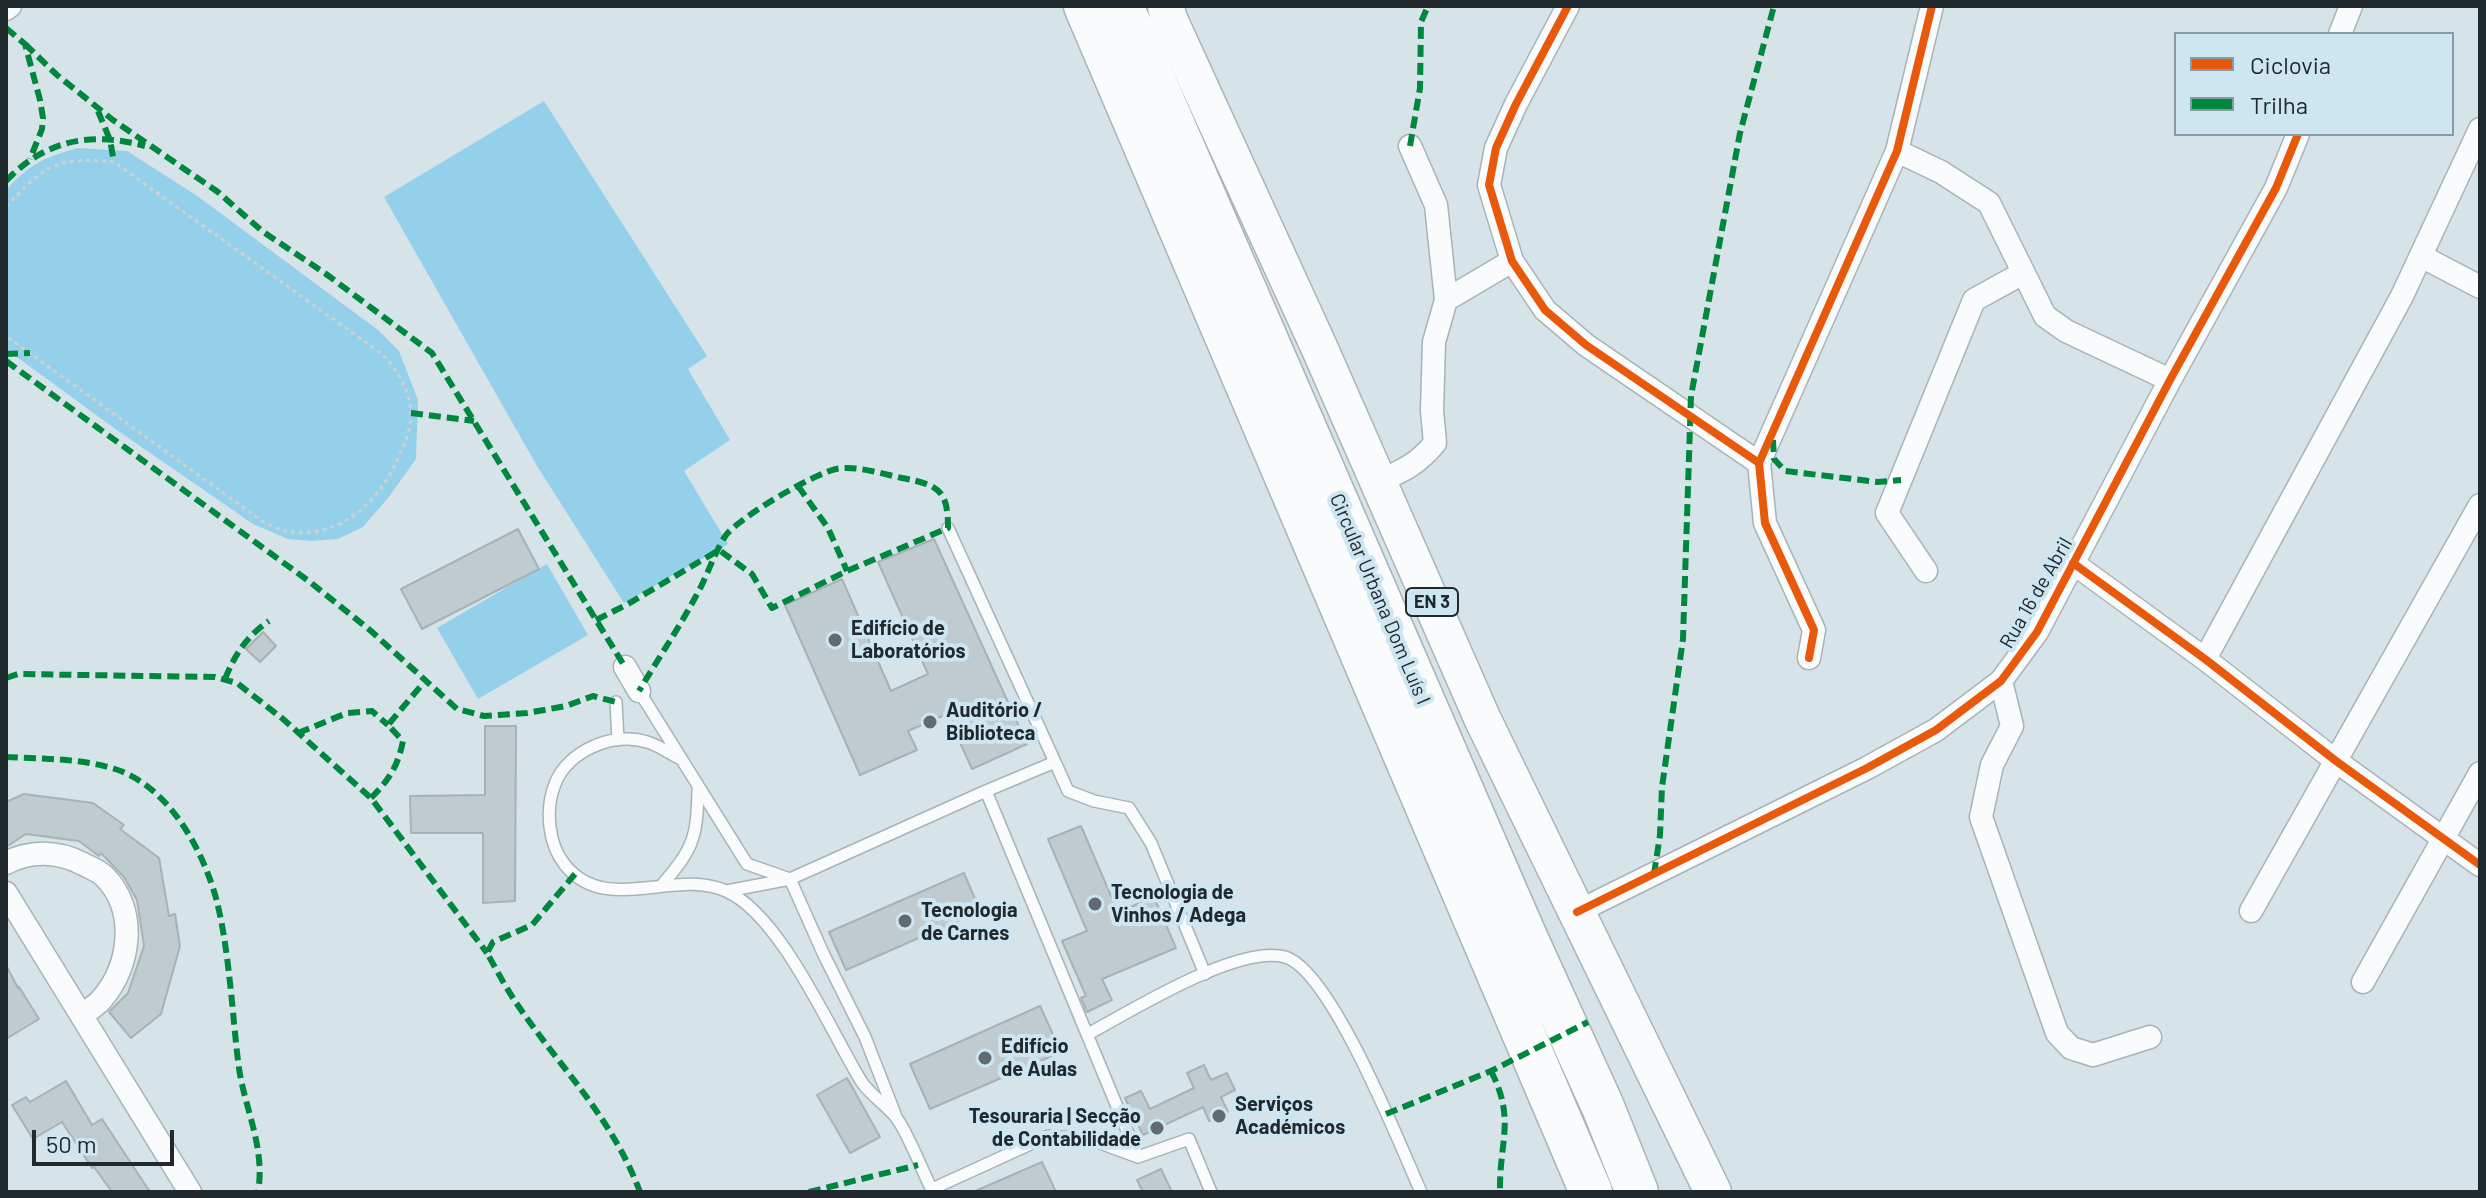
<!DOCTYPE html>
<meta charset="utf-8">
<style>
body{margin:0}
#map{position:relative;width:2486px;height:1198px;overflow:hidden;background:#d6e3e9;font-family:Barlow,sans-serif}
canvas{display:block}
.frame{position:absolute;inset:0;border:8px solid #20292d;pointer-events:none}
.legend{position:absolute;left:2174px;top:32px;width:280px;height:104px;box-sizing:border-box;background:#cee6f1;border:2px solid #889aa3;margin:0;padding:10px 14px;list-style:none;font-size:24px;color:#20292d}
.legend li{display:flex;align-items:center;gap:16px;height:40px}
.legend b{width:40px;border:2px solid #889aa3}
.scale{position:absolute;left:32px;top:1130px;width:142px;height:36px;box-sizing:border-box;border:4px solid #20292d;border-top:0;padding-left:10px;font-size:24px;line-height:28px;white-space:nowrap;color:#20292d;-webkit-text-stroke:6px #cee6f1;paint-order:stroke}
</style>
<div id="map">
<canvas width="2486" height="1198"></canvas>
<div class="frame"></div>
<ul class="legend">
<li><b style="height:10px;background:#e8590c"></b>Ciclovia</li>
<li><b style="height:10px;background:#00873e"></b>Trilha</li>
</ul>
<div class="scale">50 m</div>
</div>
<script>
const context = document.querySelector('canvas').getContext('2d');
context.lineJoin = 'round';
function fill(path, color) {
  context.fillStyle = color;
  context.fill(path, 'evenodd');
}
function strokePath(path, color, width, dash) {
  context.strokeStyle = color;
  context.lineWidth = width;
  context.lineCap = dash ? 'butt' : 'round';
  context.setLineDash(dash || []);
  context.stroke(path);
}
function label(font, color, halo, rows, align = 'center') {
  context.font = font + ' Barlow,sans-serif';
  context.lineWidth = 8;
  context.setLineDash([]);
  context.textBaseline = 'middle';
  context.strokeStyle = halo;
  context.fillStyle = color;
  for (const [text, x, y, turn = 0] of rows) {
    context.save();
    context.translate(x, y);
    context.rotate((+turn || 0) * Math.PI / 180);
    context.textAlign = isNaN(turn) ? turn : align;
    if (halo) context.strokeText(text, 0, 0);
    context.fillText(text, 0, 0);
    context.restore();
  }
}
const green = new Path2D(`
 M 544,101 L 707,356 L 688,369 L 730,440 L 684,471 L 728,544 L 624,603 L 537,466 L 384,197 Z
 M 78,148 L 127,151 L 196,195 L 378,330 L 399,351 L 418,400 L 416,459 L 388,498 L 363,527 L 338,539 L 311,541 L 288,539 L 253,524 L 114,428 L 6,349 L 6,190 C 31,163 43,158 78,148 Z
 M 547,564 L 588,635 L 478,699 L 437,628 Z`);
const building = new Path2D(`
 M 518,529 L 539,569 L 422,629 L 401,589 Z
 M 934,539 L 1027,744 L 972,769 L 947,714 L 908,731 L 917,750 L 860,775 L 785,605 L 842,579 L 891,691 L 928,674 L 878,562 Z
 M 263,632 L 276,646 L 260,662 L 246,649 Z
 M 485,726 L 516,726 L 515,901 L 483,903 L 483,833 L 411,833 L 410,796 L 485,795 Z
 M 24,794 L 93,803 L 124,825 L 120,829 L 159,858 L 169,916 L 175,914 L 180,946 L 161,1014 L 131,1038 L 109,1012 L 128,993 L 144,946 L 137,900 L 124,877 L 101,853 L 99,856 L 79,841 L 26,834 L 6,847 L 6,802 Z
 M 1081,826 L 1118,912 L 1154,897 L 1176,948 L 1102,979 L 1112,1000 L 1087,1012 L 1081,998 L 1086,996 L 1062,941 L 1087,931 L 1048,839 Z
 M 964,873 L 980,911 L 846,970 L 829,932 Z
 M 6,965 L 18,988 L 19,987 L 39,1019 L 6,1039 Z
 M 1040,1006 L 1061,1052 L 930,1109 L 910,1064 Z
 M 1204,1065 L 1211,1080 L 1227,1073 L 1235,1090 L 1221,1097 L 1228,1112 L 1209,1121 L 1203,1107 L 1143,1135 L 1125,1098 L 1141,1091 L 1150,1109 L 1194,1088 L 1187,1073 Z
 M 847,1078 L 880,1137 L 850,1153 L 817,1095 Z
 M 66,1081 L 92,1125 L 102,1119 L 150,1192 L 112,1192 L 94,1167 L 92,1168 L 62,1122 L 33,1139 L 12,1105 L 26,1097 L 30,1102 Z
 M 1042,1162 L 1056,1192 L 973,1192 Z
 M 1161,1169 L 1172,1192 L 1143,1192 L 1137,1180 Z`);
const path = new Path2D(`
 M 6,207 C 43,166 58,156 114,162 L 382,354 C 398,370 410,391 411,414 C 411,431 403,447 397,461 C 377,503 340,538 291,532 C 281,531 270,525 262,521 L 6,336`);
const lane = new Path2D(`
 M 948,528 L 1055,762 L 986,791 L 1138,1157 L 1189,1139 L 1211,1192
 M 639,691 L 747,864 L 790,879 L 986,791
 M 616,702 L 618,740
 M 679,758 C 669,753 658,745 647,742 C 614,731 567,751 555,784 C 545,809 548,844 565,865 C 606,916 674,868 726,891 C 780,914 830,1030 861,1081 C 870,1095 885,1104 895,1116 C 907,1130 923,1173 933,1192
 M 1055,762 L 1068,791 L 1094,801 L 1129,808 L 1151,843 L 1205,974
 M 661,886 C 693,849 697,839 698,790
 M 727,891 L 790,879 L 823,953 L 865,1037 L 895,1114
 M 1088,1034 C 1131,1011 1238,944 1285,957 C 1331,970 1400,1145 1421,1192
 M 932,1189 L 1048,1136 L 1089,1139 L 1138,1157`);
const street = new Path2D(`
 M 1568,6 L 1516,104 L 1496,148 L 1489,185 L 1512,261 L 1545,310 L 1586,345 L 1759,463
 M 6,9 L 10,6
 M 2340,34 L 2351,6
 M 1410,146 L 1436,205 L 1446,300
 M 1897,151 L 1941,172 L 1989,203 L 2045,316 L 2066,331 L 2170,380
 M 2421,256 L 2480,287
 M 1378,481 C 1402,472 1419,463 1435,443 L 1432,411 L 1434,342 L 1446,300 L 1512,261
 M 2073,563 L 2205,659 L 2336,761 L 2480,865
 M 1926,571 L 1887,513 L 1974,300 L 2023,273
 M 1809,658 L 1814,630 L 1765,523 L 1759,463 L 1897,151 L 1932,6
 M 2205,659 L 2402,296 L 2480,129
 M 625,667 L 639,691
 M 2001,681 L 2012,726 L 1992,765 L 1981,817 L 2057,1033 L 2071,1048 L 2093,1055 L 2150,1037
 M 6,863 C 30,850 59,851 83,864 C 89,867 99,871 104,876 C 138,910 131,966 101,1000 C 96,1006 87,1011 81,1015
 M 6,893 L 190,1192
 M 2251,911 L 2480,505
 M 1577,912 L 1867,768 L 1936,730 L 2001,681 L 2037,632 L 2170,380 L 2276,188 L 2298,134
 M 2363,982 L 2480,773`);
const primary = new Path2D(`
 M 1166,6 L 1168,17 L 1319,347 L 1483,720 L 1713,1192`);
const highway = new Path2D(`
 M 1085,6 L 1591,1192
 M 1122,6 L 1525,935 L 1603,1107 L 1637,1192`);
const quiet = new Path2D(`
 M 6,28 L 25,44 L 40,100 L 43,118 L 42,129 L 30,159
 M 25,44 L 57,75 L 113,120 L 218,192 L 262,231 L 326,274 L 432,353 L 625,667
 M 98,111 L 110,140 L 114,162
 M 1410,146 L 1420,88 L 1421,22 L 1428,6
 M 6,181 C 45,140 91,131 145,146
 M 6,354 L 30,353
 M 6,361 L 310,582 L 371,631 L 457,709 L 484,716 L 527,713 L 566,706 L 593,696 L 616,702
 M 411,413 L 474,421
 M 1773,440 L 1774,459 L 1785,471 L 1878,482 L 1901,480
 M 798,486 L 828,528 L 847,571
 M 596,620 L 628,604 L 719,550 L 752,574 L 772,608 L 847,571 L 948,528 C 948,490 939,485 902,478 C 883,474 855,465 836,469 C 813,474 740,517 726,535 C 714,553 707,577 696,596 C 679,628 658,659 639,691
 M 6,678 L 18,674 L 215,677 L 237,683 L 283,719 L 371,798 L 487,953
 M 225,679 C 235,654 247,636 269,621
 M 298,733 L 347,713 L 372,711 L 388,725
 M 6,757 C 41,759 80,758 115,769 C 168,786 202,848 216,898 C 229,948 232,1010 238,1061 C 243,1106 266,1146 258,1192
 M 371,798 C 389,780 398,766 403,741 L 388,725 L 425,681
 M 575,874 L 532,925 L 493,942 L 487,953 C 496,969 505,986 515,1001 C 559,1067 611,1115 640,1192
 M 1654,874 L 1660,835 L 1662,787 L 1683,639 L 1691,396 L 1740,133 L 1774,6
 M 1491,1071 C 1516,1120 1499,1141 1500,1192
 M 1386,1114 L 1491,1071 L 1588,1022
 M 809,1192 L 918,1165`);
const cycleway = new Path2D(`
 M 1568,6 L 1516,104 L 1496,148 L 1489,185 L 1512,261 L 1545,310 L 1586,345 L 1759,463
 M 2073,563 L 2205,659 L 2336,761 L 2480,865
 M 1809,658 L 1814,630 L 1765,523 L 1759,463 L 1897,151 L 1932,6
 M 1577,912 L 1867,768 L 1936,730 L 2001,681 L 2037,632 L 2170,380 L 2276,188 L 2298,134`);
const markers = [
 [835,640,8,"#606a6f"],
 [930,722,8,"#606a6f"],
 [1095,904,8,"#606a6f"],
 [905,921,8,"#606a6f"],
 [985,1058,8,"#606a6f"],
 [1219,1116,8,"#606a6f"],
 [1157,1128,8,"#606a6f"]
];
const shields = [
 [1432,602,52]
];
const shieldNames = [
 ["EN 3",1432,602]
];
const streetNames = [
 ["Rua 16 de Abril",2036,593,-60],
 ["Circular Urbana Dom Luís I",1380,599,67]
];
const poiNames = [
 ["Edifício de",851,628],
 ["Laboratórios",851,651],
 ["Auditório /",946,710],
 ["Biblioteca",946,733],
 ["Tecnologia de",1111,892],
 ["Vinhos / Adega",1111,915],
 ["Tecnologia",921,910],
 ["de Carnes",921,933],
 ["Edifício",1001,1046],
 ["de Aulas",1001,1069],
 ["Serviços",1235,1104],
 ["Académicos",1235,1127],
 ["Tesouraria | Secção",1141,1116,"right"],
 ["de Contabilidade",1141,1139,"right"]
];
fill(green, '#95d0ea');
fill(building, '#c0cbd0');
strokePath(building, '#a7b1b6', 2);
strokePath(lane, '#a8b3b7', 14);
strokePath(street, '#a8b3b7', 25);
strokePath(primary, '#a8b3b7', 39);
strokePath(highway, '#a8b3b7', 45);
strokePath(path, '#ccd0d2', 3, [4, 4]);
strokePath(lane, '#f9fbfc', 11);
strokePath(street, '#f9fbfc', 22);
strokePath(primary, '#f9fbfc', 36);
strokePath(highway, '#f9fbfc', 42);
strokePath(quiet, '#00873e', 6, [12, 6]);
strokePath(cycleway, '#e8590c', 8);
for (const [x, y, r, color] of markers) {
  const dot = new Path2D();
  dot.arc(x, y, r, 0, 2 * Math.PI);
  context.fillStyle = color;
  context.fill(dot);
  strokePath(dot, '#cee6f1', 3);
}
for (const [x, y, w] of shields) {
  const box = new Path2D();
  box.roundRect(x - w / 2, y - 14, w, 28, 6);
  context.fillStyle = '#cee6f1';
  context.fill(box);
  strokePath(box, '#20292d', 2);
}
label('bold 18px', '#20292d', null, shieldNames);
label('20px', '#20292d', '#cee6f1', streetNames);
label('bold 20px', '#20292d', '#cee6f1', poiNames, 'left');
</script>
